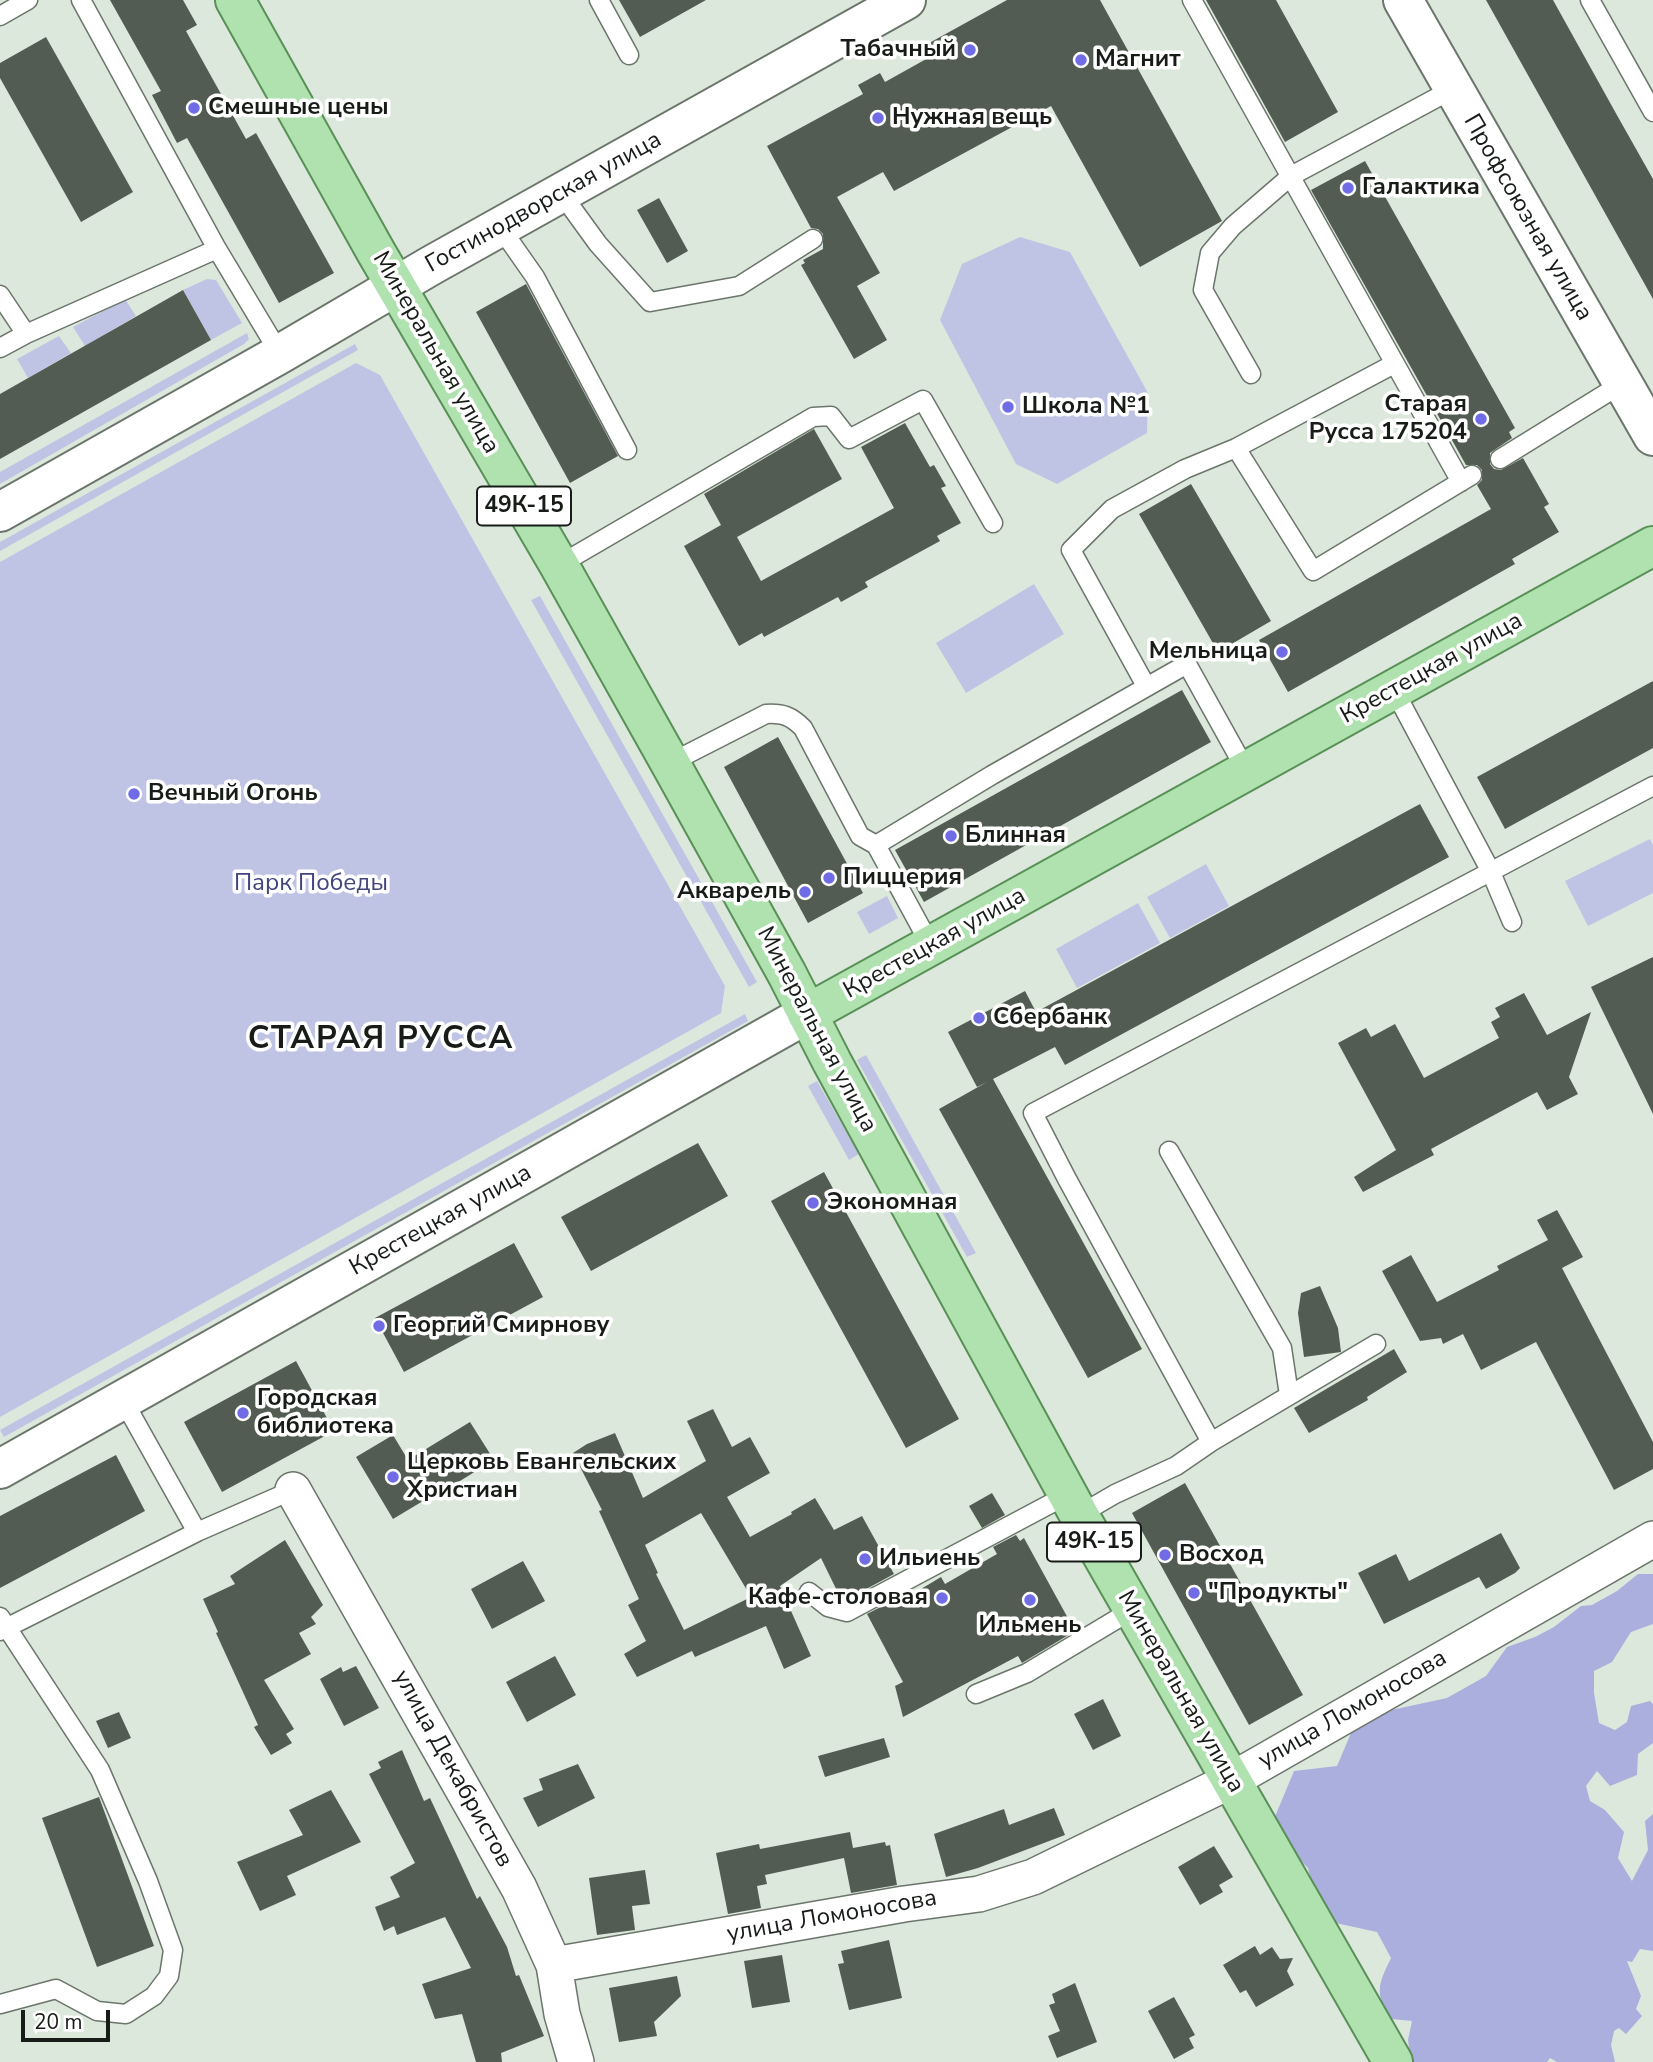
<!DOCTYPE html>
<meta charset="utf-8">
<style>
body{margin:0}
#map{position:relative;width:1653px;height:2062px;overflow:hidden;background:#dde8dd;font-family:"Nunito Sans",sans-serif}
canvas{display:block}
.scale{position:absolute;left:21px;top:2010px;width:89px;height:32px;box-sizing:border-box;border:4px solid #181c18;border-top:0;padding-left:9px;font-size:21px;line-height:24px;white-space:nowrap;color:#181c18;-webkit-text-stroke:5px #fff;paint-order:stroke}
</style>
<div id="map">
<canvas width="1653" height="2062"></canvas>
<div class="scale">20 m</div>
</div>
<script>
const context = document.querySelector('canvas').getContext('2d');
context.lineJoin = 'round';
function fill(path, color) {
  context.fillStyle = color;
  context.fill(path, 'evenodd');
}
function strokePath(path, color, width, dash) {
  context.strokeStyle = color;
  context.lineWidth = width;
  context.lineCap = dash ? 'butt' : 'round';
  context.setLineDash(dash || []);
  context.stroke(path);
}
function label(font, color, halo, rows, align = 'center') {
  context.font = font + ' "Nunito Sans",sans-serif';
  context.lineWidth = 7;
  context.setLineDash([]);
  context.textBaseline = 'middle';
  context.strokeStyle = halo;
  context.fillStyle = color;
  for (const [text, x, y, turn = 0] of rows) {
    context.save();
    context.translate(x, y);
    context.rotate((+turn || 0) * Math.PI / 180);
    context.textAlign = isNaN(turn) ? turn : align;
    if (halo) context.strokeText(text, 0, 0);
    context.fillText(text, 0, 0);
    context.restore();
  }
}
const green = new Path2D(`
 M 1020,237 L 1070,252 L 1148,393 L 1147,433 L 1057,484 L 1016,464 L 940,320 L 962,264 Z
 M 207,279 L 216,280 L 242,323 L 211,340 L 183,290 Z
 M 125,299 L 136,316 L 85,346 L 73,327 Z
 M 247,333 L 249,339 L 244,344 L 0,484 L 0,472 Z
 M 59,336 L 71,353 L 28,378 L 17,359 Z
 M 355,344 L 358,350 L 0,551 L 0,542 Z
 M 356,363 L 380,375 L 725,986 L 721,1013 L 0,1417 L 0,562 Z
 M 1034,584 L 1064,634 L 966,693 L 936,643 Z
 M 540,596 L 757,982 L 749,987 L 531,600 Z
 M 1650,839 L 1653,845 L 1653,893 L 1588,926 L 1565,881 Z
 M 1206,864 L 1229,906 L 1170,938 L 1147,897 Z
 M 887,896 L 898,918 L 869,934 L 857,912 Z
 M 1138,903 L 1160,943 L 1077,988 L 1056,949 Z
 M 745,1014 L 748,1021 L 4,1437 L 0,1430 Z
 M 866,1055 L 976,1253 L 967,1257 L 857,1060 Z
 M 817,1081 L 859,1154 L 849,1160 L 808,1086 Z`);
const forest = new Path2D(`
 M 1638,1574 L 1653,1574 L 1653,1624 L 1631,1632 L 1612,1662 L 1594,1671 L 1594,1693 L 1599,1723 L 1615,1730 L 1627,1722 L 1631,1706 L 1650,1701 L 1653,1704 L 1653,1743 L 1638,1754 L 1637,1775 L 1610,1786 L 1597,1771 L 1586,1786 L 1590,1801 L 1605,1810 L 1624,1832 L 1618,1858 L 1632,1881 L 1648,1850 L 1645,1821 L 1653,1814 L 1653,1951 L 1640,1949 L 1632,1962 L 1627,1961 L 1641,1996 L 1636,2009 L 1642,2016 L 1626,2034 L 1619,2028 L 1614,2031 L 1611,2045 L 1615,2062 L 1557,2062 L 1550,2058 L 1547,2062 L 1411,2062 L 1408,2040 L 1412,2021 L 1392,2019 C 1373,1994 1379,1983 1391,1958 L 1377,1932 L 1331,1922 L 1317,1905 L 1308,1868 L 1288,1848 L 1274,1819 L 1294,1771 L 1337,1766 L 1351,1733 L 1382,1712 L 1447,1698 L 1486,1676 L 1507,1647 L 1535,1637 L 1554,1627 L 1581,1606 L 1592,1605 L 1617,1591 Z`);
const building = new Path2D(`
 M 110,0 L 183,0 L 197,25 L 186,31 L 246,139 L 256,133 L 334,273 L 279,303 L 187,138 L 177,143 L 152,95 L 161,91 Z
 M 619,0 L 706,0 L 640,37 Z
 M 1007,0 L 1100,0 L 1222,221 L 1140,267 L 1051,106 L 894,191 L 883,172 L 837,197 L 880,273 L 857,286 L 887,340 L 854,359 L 801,265 L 805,263 L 803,260 L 823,249 L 823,234 L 818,229 L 811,228 L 767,146 L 863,94 L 858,85 L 880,73 L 885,82 L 928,58 L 922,47 Z
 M 1206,0 L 1276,0 L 1338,112 L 1285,142 Z
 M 1486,0 L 1553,0 L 1618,117 L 1653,179 L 1653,299 Z
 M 46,37 L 133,192 L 81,222 L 0,78 L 0,63 Z
 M 1365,161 L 1515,428 L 1509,432 L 1512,438 L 1490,453 L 1490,464 L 1494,469 L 1501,470 L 1523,458 L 1549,504 L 1544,507 L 1559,532 L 1512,559 L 1515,564 L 1288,692 L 1259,640 L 1491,509 L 1477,485 L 1482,480 L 1482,470 L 1477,465 L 1466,465 L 1311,190 Z
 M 659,198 L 688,251 L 667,263 L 637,210 Z
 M 526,284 L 618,456 L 570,483 L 476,312 Z
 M 183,290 L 211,340 L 0,459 L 0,394 Z
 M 905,423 L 930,467 L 934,465 L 946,486 L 941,488 L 961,523 L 937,536 L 940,541 L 865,582 L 868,587 L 841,602 L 838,597 L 764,637 L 762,633 L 739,646 L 684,546 L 721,525 L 704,494 L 814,429 L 842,479 L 737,537 L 761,581 L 894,508 L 861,447 Z
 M 1191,484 L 1271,621 L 1218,652 L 1139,514 Z
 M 1653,681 L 1653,748 L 1505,829 L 1477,777 Z
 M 1182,690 L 1211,742 L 924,902 L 895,850 Z
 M 778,737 L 863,893 L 808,923 L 724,767 Z
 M 1420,804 L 1449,857 L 1065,1065 L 1055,1047 L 993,1079 L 1142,1349 L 1088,1378 L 939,1109 L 987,1082 L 977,1087 L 948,1032 L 1025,991 L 1036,1012 Z
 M 1653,957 L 1653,1114 L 1591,987 Z
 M 1524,993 L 1547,1035 L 1591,1012 L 1569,1077 L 1578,1094 L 1547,1110 L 1537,1092 L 1431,1149 L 1434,1155 L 1363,1192 L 1354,1177 L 1396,1150 L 1338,1043 L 1366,1028 L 1371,1037 L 1395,1024 L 1424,1078 L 1499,1038 L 1491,1022 L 1500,1017 L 1495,1008 Z
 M 698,1143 L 728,1196 L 591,1271 L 561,1217 Z
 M 824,1172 L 959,1419 L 906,1448 L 771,1201 Z
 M 1557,1210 L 1583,1257 L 1562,1268 L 1653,1442 L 1653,1469 L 1614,1490 L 1536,1342 L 1481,1370 L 1463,1334 L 1443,1344 L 1441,1338 L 1420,1341 L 1382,1271 L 1411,1255 L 1437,1302 L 1499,1270 L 1497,1266 L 1548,1240 L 1537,1220 Z
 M 514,1243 L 543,1297 L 404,1372 L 375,1318 Z
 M 1320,1286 L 1338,1328 L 1341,1352 L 1304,1357 L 1298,1313 L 1301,1293 Z
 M 1394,1349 L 1407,1372 L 1367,1397 L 1368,1400 L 1309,1433 L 1294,1408 Z
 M 296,1361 L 334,1431 L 222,1492 L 184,1422 Z
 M 713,1409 L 732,1447 L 750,1437 L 770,1473 L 727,1497 L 750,1537 L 792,1514 L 791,1512 L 815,1498 L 834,1530 L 862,1516 L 894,1574 L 846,1600 L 841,1599 L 821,1558 L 780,1586 L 811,1656 L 784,1669 L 766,1626 L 695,1657 L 692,1651 L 637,1677 L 624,1654 L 646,1641 L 628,1605 L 639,1599 L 599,1511 L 602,1510 L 573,1453 L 587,1444 L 615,1433 L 643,1498 L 706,1461 L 687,1421 ZM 701,1513 L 751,1597 L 684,1630 L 656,1574 L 658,1573 L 645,1545 Z
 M 470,1422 L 494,1460 L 434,1497 L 433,1495 L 393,1519 L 356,1457 L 393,1435 L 408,1460 Z
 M 116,1455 L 145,1511 L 0,1588 L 0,1516 Z
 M 1185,1483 L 1303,1695 L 1249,1725 L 1132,1513 Z
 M 992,1493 L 1005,1515 L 982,1528 L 969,1506 Z
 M 1501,1533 L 1520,1568 L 1515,1573 L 1486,1589 L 1479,1577 L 1384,1624 L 1358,1573 L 1396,1554 L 1409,1581 Z
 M 1016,1535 L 1020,1541 L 1024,1538 L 1075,1631 L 1022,1663 L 1018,1656 L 903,1717 L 895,1686 L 903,1682 L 867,1614 L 904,1595 L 906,1598 L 941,1577 L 945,1584 L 997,1554 L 993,1547 Z
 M 285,1540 L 323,1605 L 311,1617 L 316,1624 L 299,1633 L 311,1654 L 264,1680 L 294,1729 L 286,1734 L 292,1743 L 271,1755 L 254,1727 L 258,1725 L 216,1633 L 218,1632 L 203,1599 L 235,1584 L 230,1576 Z
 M 523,1561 L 545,1601 L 492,1629 L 471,1589 Z
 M 555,1656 L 576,1695 L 527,1722 L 506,1682 Z
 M 356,1666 L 379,1708 L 344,1726 L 320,1679 L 341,1667 L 343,1672 Z
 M 1103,1699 L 1121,1736 L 1093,1750 L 1074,1714 Z
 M 119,1712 L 131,1738 L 108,1748 L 96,1721 Z
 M 884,1738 L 890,1757 L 825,1777 L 818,1756 Z
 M 402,1750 L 424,1801 L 430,1798 L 477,1899 L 480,1896 L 507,1947 L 516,1976 L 519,1975 L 544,2036 L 501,2053 L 502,2062 L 476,2062 L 462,2014 L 435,2019 L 422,1984 L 471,1968 L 445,1917 L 397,1935 L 394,1926 L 384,1931 L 375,1907 L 400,1897 L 390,1877 L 415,1863 L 369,1774 L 381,1768 L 378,1762 Z
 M 578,1764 L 595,1798 L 538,1827 L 523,1798 L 543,1790 L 539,1779 Z
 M 331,1790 L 361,1842 L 287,1876 L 296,1895 L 260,1911 L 237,1862 L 303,1835 L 289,1810 Z
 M 99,1797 L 154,1946 L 97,1967 L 42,1818 Z
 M 1054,1808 L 1065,1835 L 978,1868 L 946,1877 L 934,1834 L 1004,1809 L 1009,1825 Z
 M 850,1832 L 853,1848 L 885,1842 L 886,1846 L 890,1845 L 897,1885 L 851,1893 L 844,1858 L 765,1875 L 767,1884 L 757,1886 L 761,1908 L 728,1914 L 716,1853 L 759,1844 L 760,1849 Z
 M 1214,1846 L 1233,1877 L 1219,1885 L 1223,1892 L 1200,1905 L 1178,1867 Z
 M 645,1870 L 650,1904 L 632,1906 L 635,1930 L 597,1935 L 589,1878 Z
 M 889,1940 L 902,1998 L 849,2010 L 838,1964 L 844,1963 L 841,1951 Z
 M 1255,1946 L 1260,1955 L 1272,1947 L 1280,1959 L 1293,1958 L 1287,1971 L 1294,1985 L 1256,2007 L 1246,1990 L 1240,1993 L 1223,1965 Z
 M 782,1955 L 790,2002 L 752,2008 L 744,1961 Z
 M 677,1976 L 681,1996 L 654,2022 L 657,2036 L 619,2042 L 609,1988 Z
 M 1075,1983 L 1097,2042 L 1057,2058 L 1048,2036 L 1060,2031 L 1049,2005 L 1055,2003 L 1052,1994 Z
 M 1174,1997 L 1195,2035 L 1189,2038 L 1194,2048 L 1174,2059 L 1148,2011 Z`);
const lane = new Path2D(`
 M 81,0 L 217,249 L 280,354
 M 599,0 L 629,55
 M 1192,0 L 1461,482
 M 1590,0 L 1653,112
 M 0,16 L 28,0
 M 561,193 L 598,244 L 650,302 L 739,286 L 813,239
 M 500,227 L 535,277 L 627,450
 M 0,295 L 26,334
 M 0,348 L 26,334 L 217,249
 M 1251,374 L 1203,290 L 1210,253 L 1233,226 L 1291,176 L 1453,89
 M 1236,448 L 1313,571 L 1472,475
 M 1500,459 L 1623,383
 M 559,565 L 813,417 L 831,416 L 849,439 L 923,400 L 993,523
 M 1146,686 L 1071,550 L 1112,509 L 1185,469 L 1236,448 L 1394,364
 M 1394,690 L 1490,870 L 1512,922
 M 670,763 L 766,714 C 783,713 791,716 803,728 L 860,836 L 876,845 L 931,946
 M 876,845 L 992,775 L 1187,664 L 1247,772
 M 1169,1151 L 1282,1348 L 1289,1395
 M 123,1400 L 197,1532
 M 1211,1442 L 1067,1179 L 1033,1113 L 1653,786
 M 1079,1515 L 1115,1494 L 1176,1466 L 1211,1442 L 1376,1344
 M 809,1592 L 828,1607 L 847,1612 L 1067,1495
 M 0,1617 L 100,1770 L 148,1881 L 173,1950 L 169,1976 L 154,1996 L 126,2014 L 97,2011 L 56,1989 L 0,2004
 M 0,1631 L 197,1532 L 293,1490
 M 976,1694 L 1027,1673 L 1132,1610`);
const street = new Path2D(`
 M 293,1490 L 519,1888 L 554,1965 L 562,2014 L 576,2062
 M 554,1965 L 904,1904 L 979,1894 L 1033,1877 L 1232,1780 L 1653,1539`);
const secondary = new Path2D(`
 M 1403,0 L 1653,436
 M 0,512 L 280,354 L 432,265 L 906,0
 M 0,1469 L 807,1014`);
const primary = new Path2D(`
 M 235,0 L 376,252 L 559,565 L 670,763 L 787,974 L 832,1062 L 1079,1515 L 1393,2062
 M 807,1014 L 1653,546`);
const markers = [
 [970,50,7,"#6f6ce6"],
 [1081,60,7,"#6f6ce6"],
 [194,108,7,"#6f6ce6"],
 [878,118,7,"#6f6ce6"],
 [1348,188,7,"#6f6ce6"],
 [1008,407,7,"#6f6ce6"],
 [1481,419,7,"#6f6ce6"],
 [1282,652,7,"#6f6ce6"],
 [134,794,7,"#6f6ce6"],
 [951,836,7,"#6f6ce6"],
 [829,878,7,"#6f6ce6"],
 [805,892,7,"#6f6ce6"],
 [979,1018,7,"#6f6ce6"],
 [813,1203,7,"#6f6ce6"],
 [379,1326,7,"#6f6ce6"],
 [243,1413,7,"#6f6ce6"],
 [393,1477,7,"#6f6ce6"],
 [1165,1555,7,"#6f6ce6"],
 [865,1559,7,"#6f6ce6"],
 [1194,1593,7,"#6f6ce6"],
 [942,1598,7,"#6f6ce6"],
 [1030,1600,7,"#6f6ce6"]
];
const shields = [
 [524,506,94],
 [1094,1542,94]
];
const shieldNames = [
 ["49К-15",524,506],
 ["49К-15",1094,1542]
];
const poiNames = [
 ["Табачный",956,50,"right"],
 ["Магнит",1095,60],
 ["Смешные цены",208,108],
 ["Нужная вещь",892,118],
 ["Галактика",1362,188],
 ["Старая",1467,405,"right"],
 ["Русса 175204",1467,433,"right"],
 ["Школа №1",1022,407],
 ["Мельница",1268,652,"right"],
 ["Вечный Огонь",148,794],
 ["Блинная",965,836],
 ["Пиццерия",843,878],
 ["Акварель",791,892,"right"],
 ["Сбербанк",993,1018],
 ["Экономная",827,1203],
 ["Георгий Смирнову",393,1326],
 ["Городская",257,1399],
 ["библиотека",257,1427],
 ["Церковь Евангельских",407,1463],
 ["Христиан",407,1491],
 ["Восход",1179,1555],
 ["Ильиень",879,1559],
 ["\"Продукты\"",1208,1593],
 ["Кафе-столовая",928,1598,"right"],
 ["Ильмень",1030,1626,"center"]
];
const streetNames = [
 ["Гостинодворская улица",544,203,-29],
 ["Профсоюзная улица",1527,218,60],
 ["Минеральная улица",435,353,60],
 ["Крестецкая улица",1432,669,-29],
 ["Крестецкая улица",935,944,-29],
 ["Минеральная улица",816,1030,62],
 ["Крестецкая улица",441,1221,-29],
 ["Минеральная улица",1180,1692,60],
 ["улица Ломоносова",1353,1710,-30],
 ["улица Декабристов",452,1769,61],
 ["улица Ломоносова",832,1917,-10]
];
const parkNames = [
 ["Парк Победы",311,884]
];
const districtNames = [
 ["СТАРАЯ РУССА",381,1040]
];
fill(green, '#c0c4e4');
fill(forest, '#abafdd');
fill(building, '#535c52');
strokePath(lane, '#6b756b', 21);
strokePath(street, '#6b756b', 38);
strokePath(secondary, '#6b756b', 42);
strokePath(primary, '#589057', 42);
strokePath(lane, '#fff', 18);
strokePath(street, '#fff', 35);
strokePath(secondary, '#fff', 38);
strokePath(primary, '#afe2af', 38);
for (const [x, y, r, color] of markers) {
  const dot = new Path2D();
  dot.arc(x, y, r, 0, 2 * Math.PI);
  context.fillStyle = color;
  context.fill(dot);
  strokePath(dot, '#fff', 2.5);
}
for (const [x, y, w] of shields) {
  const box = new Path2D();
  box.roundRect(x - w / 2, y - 19.5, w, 39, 5);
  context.fillStyle = '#fff';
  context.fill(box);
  strokePath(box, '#181c18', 2);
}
label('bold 23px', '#181c18', null, shieldNames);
label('bold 24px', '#181c18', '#fff', poiNames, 'left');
label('24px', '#181c18', '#fff', streetNames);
label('24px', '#43447e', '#fff', parkNames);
context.letterSpacing = '2px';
label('bold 32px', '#181c18', '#fff', districtNames);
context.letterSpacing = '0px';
</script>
